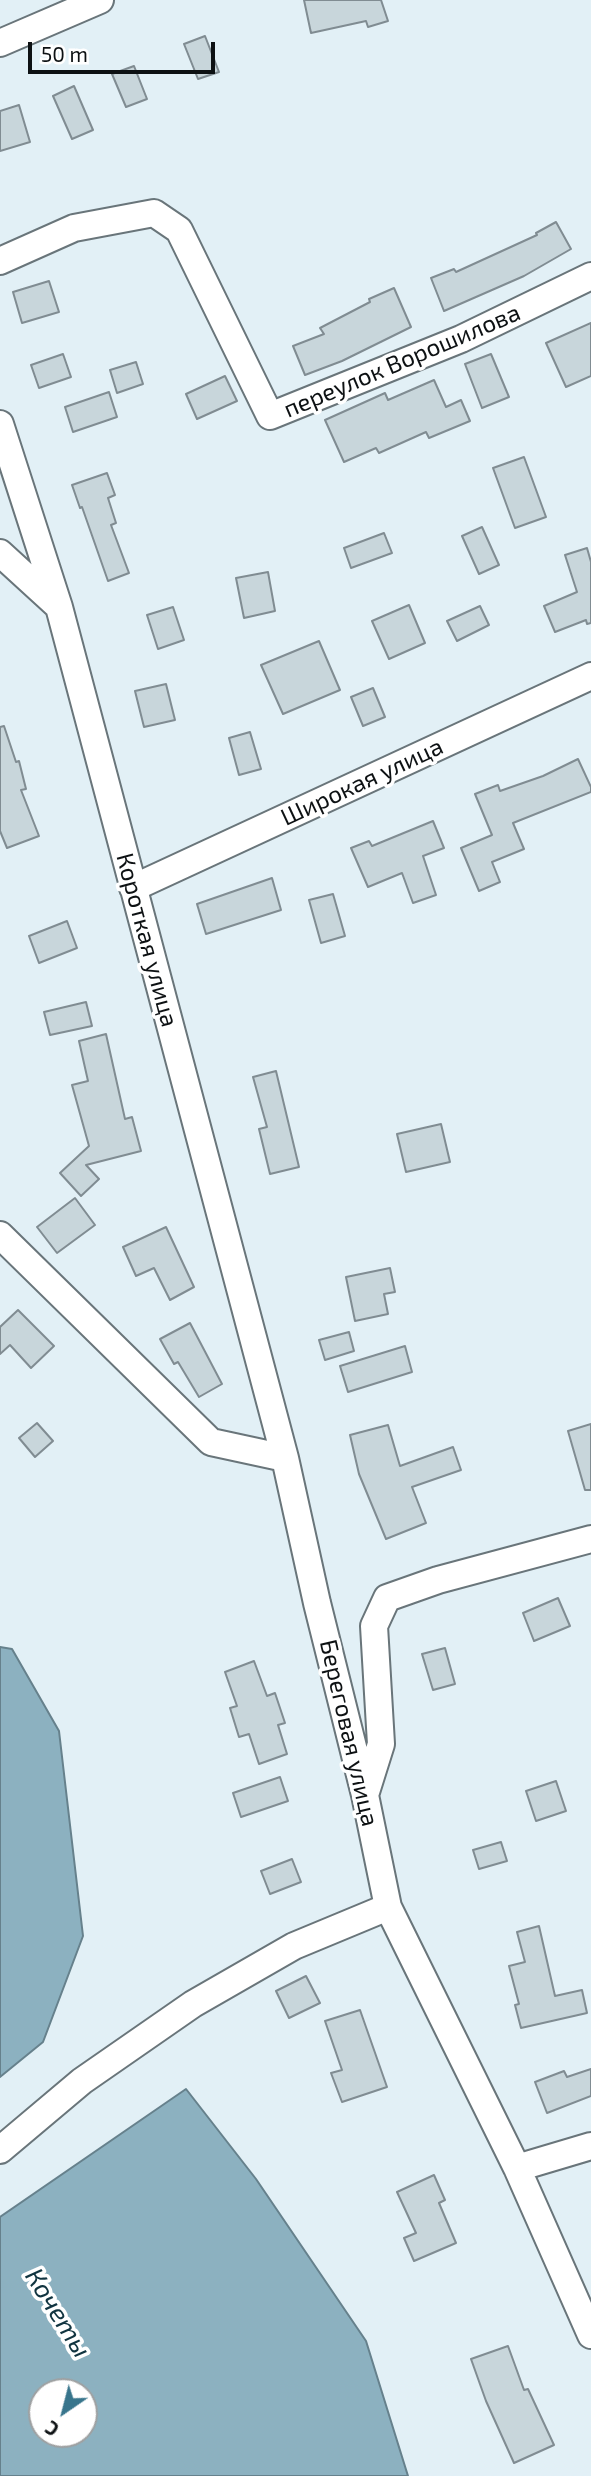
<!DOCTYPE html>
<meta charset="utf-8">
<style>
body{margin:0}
#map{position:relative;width:591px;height:2476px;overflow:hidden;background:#e2f0f6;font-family:"Exo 2",sans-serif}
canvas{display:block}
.north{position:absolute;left:28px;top:2378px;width:70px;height:70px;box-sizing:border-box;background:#fff;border:2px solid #9ea0a1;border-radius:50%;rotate:215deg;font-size:19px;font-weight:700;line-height:28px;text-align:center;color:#0d1113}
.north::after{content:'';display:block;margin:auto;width:24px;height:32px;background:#38758c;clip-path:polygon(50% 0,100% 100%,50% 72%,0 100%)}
.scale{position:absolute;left:28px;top:42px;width:187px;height:32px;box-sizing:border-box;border:4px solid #0d1113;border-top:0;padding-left:9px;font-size:21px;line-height:24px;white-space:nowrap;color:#0d1113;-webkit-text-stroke:5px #fff;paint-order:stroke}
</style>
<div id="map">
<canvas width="591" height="2476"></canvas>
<div class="north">С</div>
<div class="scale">50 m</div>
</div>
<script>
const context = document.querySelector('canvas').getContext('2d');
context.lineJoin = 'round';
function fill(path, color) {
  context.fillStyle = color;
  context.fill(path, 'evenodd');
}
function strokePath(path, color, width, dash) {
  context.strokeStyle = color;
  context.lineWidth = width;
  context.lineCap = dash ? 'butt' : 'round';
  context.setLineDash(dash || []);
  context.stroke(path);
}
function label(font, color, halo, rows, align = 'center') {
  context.font = font + ' "Exo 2",sans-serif';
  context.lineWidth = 7;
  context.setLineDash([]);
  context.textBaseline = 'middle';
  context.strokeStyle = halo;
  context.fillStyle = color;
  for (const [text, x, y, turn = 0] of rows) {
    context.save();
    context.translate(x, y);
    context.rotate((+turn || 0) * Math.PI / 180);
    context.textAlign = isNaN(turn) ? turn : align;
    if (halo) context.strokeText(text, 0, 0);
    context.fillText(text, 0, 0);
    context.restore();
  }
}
const water = new Path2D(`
 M 0,1647 L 12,1649 L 59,1731 L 83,1936 L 43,2042 L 0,2077 Z
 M 186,2089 L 256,2179 L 366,2341 L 408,2476 L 0,2476 L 0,2217 ZM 84,2392 L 84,2434 L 42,2434 L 42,2392 Z`);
const building = new Path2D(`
 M 304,0 L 381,0 L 388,21 L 368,27 L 366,21 L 311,33 Z
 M 205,36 L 219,72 L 198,79 L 184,44 Z
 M 134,66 L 147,99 L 126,107 L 112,74 Z
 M 74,86 L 93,130 L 72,139 L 53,96 Z
 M 19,105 L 30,142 L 0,151 L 0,111 Z
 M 556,222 L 571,249 L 524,276 L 444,311 L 431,278 L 454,269 L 456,272 L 537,235 L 536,233 Z
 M 49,281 L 59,312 L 22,323 L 13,292 Z
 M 394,288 L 411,327 L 342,361 L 305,375 L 293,346 L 324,334 L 320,328 L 370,302 L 369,299 Z
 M 591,323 L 591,376 L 566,387 L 546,343 Z
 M 63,354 L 71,377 L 39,388 L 31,365 Z
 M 491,354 L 509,397 L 482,408 L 465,364 Z
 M 136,362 L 143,384 L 117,393 L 110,370 Z
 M 225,376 L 237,401 L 197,419 L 186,394 Z
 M 434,380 L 446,407 L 461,400 L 470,421 L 429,438 L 426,432 L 379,453 L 376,448 L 344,462 L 325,420 L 385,393 L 388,400 Z
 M 109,392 L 117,417 L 73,432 L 65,407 Z
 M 524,457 L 546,517 L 515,528 L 493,468 Z
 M 107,473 L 115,495 L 108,498 L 116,523 L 111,525 L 129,573 L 108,581 L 82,507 L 80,508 L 72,485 Z
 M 482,527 L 499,565 L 479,574 L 462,536 Z
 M 384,533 L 392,553 L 351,568 L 344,548 Z
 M 587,548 L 591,562 L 591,623 L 587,624 L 586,620 L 555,632 L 544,606 L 577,592 L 565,555 Z
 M 268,572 L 275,611 L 244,618 L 236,578 Z
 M 409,605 L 425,643 L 389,659 L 372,621 Z
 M 480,606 L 489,625 L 457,641 L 447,621 Z
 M 173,607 L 184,640 L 158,649 L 147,615 Z
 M 319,641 L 340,690 L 283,714 L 261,665 Z
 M 166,684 L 175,720 L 144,727 L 135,691 Z
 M 373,688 L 385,717 L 363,726 L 351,697 Z
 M 4,726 L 16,762 L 19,761 L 26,789 L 21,790 L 39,836 L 7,848 L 0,831 L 0,727 Z
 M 250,732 L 261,769 L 239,775 L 229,738 Z
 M 578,759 L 591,787 L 591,792 L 513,823 L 524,849 L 492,862 L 500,882 L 479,891 L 461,848 L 492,835 L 475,794 L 498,785 L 500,791 L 543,776 Z
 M 433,821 L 444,848 L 423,856 L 436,895 L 413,903 L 402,873 L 368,887 L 351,848 L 369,841 L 372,846 Z
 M 272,878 L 281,910 L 206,934 L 197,904 Z
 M 333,894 L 345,936 L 321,943 L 309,900 Z
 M 67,921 L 77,948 L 39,963 L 29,936 Z
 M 86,1002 L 92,1026 L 50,1035 L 44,1012 Z
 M 106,1034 L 125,1119 L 132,1117 L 141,1151 L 86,1165 L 99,1179 L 81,1196 L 60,1173 L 89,1146 L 72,1085 L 88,1081 L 79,1041 Z
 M 276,1071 L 299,1167 L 270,1174 L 259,1129 L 267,1127 L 253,1077 Z
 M 441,1124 L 450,1162 L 406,1172 L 397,1134 Z
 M 75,1198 L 95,1225 L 57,1253 L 37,1227 Z
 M 166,1227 L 194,1287 L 170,1300 L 154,1268 L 136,1276 L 123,1247 Z
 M 390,1268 L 395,1292 L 384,1294 L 388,1314 L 355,1321 L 346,1277 Z
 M 18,1310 L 54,1346 L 31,1368 L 10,1345 L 0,1354 L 0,1327 Z
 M 190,1323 L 222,1384 L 199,1397 L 178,1362 L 174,1364 L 160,1339 Z
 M 349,1332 L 354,1351 L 325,1360 L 319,1340 Z
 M 405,1346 L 412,1372 L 348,1392 L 340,1366 Z
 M 37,1423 L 53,1441 L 35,1457 L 19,1438 Z
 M 591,1424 L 591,1490 L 585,1490 L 568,1431 Z
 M 388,1425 L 400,1466 L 453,1447 L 461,1470 L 412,1487 L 426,1523 L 386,1539 L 359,1474 L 350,1435 Z
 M 558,1598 L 570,1626 L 534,1641 L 523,1613 Z
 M 445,1648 L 455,1684 L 433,1690 L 422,1654 Z
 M 254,1661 L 267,1696 L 275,1693 L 285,1723 L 278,1725 L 287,1754 L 259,1764 L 249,1734 L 239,1737 L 230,1708 L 237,1706 L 225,1672 Z
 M 280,1777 L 288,1801 L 241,1817 L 233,1793 Z
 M 556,1781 L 566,1811 L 536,1821 L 526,1791 Z
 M 501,1842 L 507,1861 L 479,1869 L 473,1850 Z
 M 292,1859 L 301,1882 L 270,1894 L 261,1871 Z
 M 539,1926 L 555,1996 L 582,1990 L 587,2013 L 521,2028 L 515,2005 L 519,2004 L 509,1966 L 525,1962 L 517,1932 Z
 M 306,1976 L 320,2003 L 289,2018 L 276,1991 Z
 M 360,2010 L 387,2087 L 342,2102 L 331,2073 L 342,2070 L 325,2021 Z
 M 591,2069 L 591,2096 L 547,2113 L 535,2082 L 564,2071 L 567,2077 Z
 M 434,2175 L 445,2200 L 439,2203 L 456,2243 L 414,2261 L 404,2238 L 416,2233 L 397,2192 Z
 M 508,2346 L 524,2390 L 528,2389 L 554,2445 L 514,2463 L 486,2401 L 471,2359 Z`);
const minor = new Path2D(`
 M 0,43 L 100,0
 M 0,261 L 74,228 L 154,213 L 179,230 L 270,416 L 461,339 L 591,276
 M 0,424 L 59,607 L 285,1458
 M 0,553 L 58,606
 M 133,888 L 591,676
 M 0,1235 L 211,1442 L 285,1458 L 317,1603 L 365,1795 L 388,1907 L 517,2168 L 591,2335
 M 365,1795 L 381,1744 L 374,1626 L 387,1598 L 438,1580 L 591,1539
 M 0,2150 L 82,2081 L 193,2004 L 294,1946 L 388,1907
 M 517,2168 L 591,2146`);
const streetNames = [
 ["переулок Ворошилова",402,361,-23],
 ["Широкая улица",362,782,-25],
 ["Короткая улица",147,940,75],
 ["Береговая улица",349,1733,77]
];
const waterNames = [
 ["Кочеты",58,2313,58]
];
fill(water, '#8cb1c0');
strokePath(water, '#66818c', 2);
fill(building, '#c8d6db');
strokePath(building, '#808c92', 2);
strokePath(minor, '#69757a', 30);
strokePath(minor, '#fff', 26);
label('24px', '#0d1113', '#fff', streetNames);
label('italic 26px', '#113440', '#fff', waterNames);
</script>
